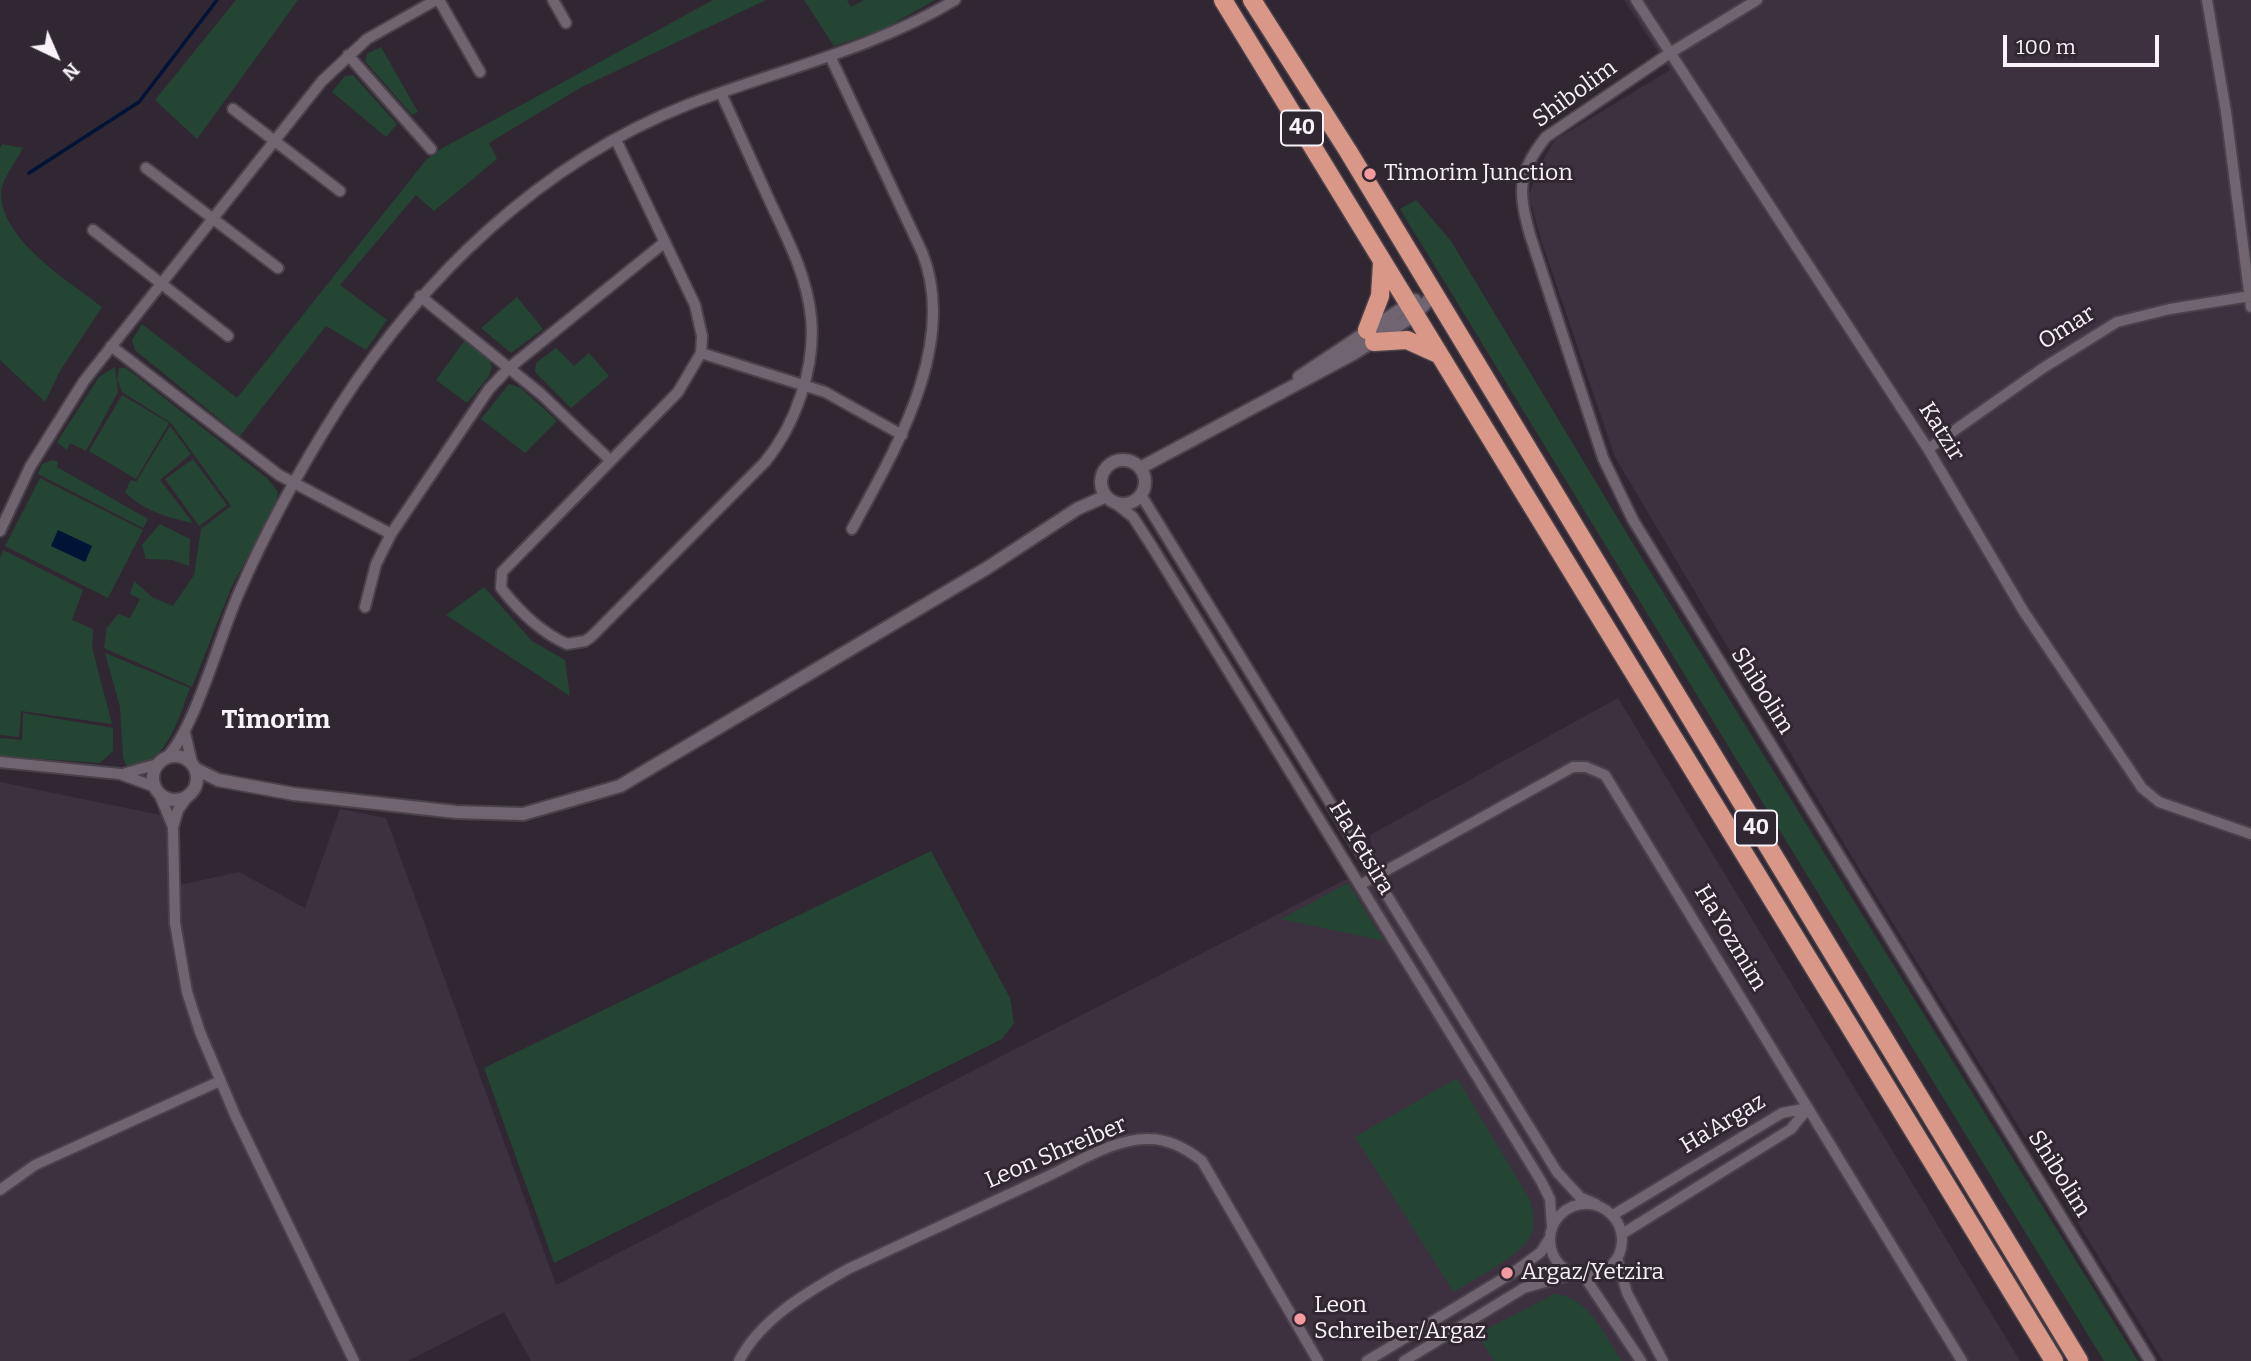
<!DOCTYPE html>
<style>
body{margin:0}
#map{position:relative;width:2251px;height:1361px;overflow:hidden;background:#312732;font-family:Bitter,serif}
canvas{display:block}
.north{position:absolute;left:21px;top:21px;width:70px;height:70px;-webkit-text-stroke:5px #312732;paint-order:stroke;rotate:136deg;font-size:19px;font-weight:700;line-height:28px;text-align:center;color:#f9f2f9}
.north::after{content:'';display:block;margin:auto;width:24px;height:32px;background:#f9f2f9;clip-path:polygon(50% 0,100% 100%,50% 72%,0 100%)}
.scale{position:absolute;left:2003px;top:35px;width:156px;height:32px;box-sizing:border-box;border:4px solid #f9f2f9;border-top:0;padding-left:9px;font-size:21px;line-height:24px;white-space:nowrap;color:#f9f2f9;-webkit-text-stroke:5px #312732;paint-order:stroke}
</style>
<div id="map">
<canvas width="2251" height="1361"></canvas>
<div class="north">N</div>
<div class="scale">100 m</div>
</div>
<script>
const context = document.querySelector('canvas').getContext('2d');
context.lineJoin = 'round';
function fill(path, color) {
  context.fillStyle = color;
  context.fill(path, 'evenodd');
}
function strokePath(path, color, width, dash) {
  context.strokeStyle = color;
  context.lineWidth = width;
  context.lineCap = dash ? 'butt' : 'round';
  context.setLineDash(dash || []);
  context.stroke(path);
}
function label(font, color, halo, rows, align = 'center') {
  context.font = font + ' Bitter,serif';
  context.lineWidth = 6;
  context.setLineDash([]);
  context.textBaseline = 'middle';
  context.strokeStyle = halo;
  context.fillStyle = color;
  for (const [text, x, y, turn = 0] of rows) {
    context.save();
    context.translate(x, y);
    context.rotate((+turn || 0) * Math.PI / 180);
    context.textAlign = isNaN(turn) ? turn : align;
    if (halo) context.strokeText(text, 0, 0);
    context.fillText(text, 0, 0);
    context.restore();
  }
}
const industrial = new Path2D(`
 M 1624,0 L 2251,0 L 2251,1361 L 2163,1361 L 1851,855 L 1615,457 L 1540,236 L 1529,195 L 1538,169 L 1555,140 L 1670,70 Z
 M 1618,698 L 2020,1361 L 531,1361 L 504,1312 L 408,1361 L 0,1361 L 0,782 L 165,816 L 171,887 L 239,872 L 305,908 L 340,809 L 386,818 L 556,1285 L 1374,865 L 1370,835 Z`);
const green = new Path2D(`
 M 236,0 L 298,0 L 197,139 L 155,100 Z
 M 713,0 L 766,0 L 580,88 L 489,143 L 497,159 L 434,211 L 416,195 L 340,285 L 387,320 L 366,350 L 326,326 L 240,436 L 135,350 L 132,340 L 142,324 L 237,398 L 426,160 L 441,149 Z
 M 804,0 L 847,0 L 851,7 L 864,0 L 935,0 L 882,30 L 834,46 Z
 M 381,47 L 418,112 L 412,115 L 365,61 L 367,54 Z
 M 353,75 L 397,124 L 386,137 L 332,92 L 345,76 Z
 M 2,144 L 23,148 C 17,160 2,179 1,192 C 0,240 69,281 102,307 L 60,371 L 45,402 L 0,360 L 0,148 Z
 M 1416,200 L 1451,241 L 1632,542 L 2138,1361 L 2104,1361 L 1400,209 Z
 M 517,297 L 543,329 L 511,353 L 481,328 Z
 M 465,340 L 488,357 L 492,367 L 489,376 L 467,403 L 436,380 Z
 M 556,348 L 574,366 L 589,353 L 609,376 L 571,408 L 535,372 L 536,363 Z
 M 115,367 L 118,392 L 86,451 L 70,443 L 67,450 L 57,442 L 99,377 Z
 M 119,368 L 126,368 L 268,479 L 278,492 L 276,503 L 231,588 L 192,687 L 104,648 L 107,628 L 118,614 L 130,618 L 140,599 L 130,594 L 134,581 L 153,598 L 173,606 L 194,575 L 201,529 L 231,506 L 171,423 L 122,392 L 117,379 Z
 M 509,384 L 521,388 L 557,421 L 525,453 L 481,419 Z
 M 122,395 L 169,423 L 136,479 L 89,451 Z
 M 170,426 L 191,454 L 160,480 L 193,523 C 171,519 140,509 125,492 L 131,480 L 136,482 Z
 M 193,459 L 227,505 L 199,526 L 165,479 Z
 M 53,460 L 58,462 L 57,467 L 148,519 L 143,528 L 38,474 L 42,464 Z
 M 40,478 L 143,530 L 108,598 L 5,546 Z
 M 160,524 L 190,539 L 189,566 L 172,560 L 146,559 L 142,545 Z
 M 3,550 L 83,590 L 72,620 L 93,629 L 92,647 L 112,724 L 21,711 L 19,737 L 0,735 L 0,559 Z
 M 484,587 L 532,641 L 565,660 L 570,696 L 446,615 Z
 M 105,653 L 190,688 C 179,716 166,770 126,765 L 123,758 L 120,707 Z
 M 23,713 L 113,728 L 113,751 L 100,763 L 0,756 L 0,738 L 22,740 Z
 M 931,851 L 1010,998 L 1014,1023 L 1002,1039 L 554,1263 L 484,1068 Z
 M 1348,883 L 1384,941 L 1281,919 Z
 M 1457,1078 L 1530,1200 C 1533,1211 1535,1221 1532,1233 C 1526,1253 1473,1280 1454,1292 L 1355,1137 Z
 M 1554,1294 C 1589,1296 1604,1335 1622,1361 L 1494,1361 L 1477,1334 Z`);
const water = new Path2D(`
 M 58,530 L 92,546 L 85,562 L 51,546 Z`);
const stream = new Path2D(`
 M 29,173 L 139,102 L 217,0`);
const minor = new Path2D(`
 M 439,0 L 480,72
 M 553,0 L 566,23
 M 1636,0 L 1928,449 L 2024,612 L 2142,788 L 2159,802 L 2251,834
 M 1757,0 L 1670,53 L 1546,137 C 1517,173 1518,192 1530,235 L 1603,458 L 1633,520 L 2150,1361
 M 2207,0 L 2226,112 L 2251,307
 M 348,55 L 431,149
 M 830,56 L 922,252 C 959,344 895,450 852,529
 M 233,109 L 340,191
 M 616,140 L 695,305 L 702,336 L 701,353 L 678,392 L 502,572 L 501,588 C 519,611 540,632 567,644 L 585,641 L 591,637 L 765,462 C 796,424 816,366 811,317 C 807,277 789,242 772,206 C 755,168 738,131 721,93
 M 146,168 L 278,268
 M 93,230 L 228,336
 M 420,296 L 541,394 L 610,460
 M 111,346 L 279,475 L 391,534
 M 701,353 L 825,392 L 902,435
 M 1928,449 L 2043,368 L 2117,322 L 2170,309 L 2251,296
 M 1141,495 L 1557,1172 L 1580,1197 L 1596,1204
 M 1114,502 L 1133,517 L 1153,548 L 1541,1181 L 1550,1199 L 1552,1227
 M 0,531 L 30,467 L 84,381 L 322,81 L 367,39 L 436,0
 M 365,607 L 376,564 L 391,534 L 489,389 L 509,368 L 665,242
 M 185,733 L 192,763
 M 166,758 C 194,731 220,636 238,595 C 266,530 301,467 339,407 C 423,277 540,163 687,105 C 777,70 872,50 955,0
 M 0,762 L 120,774 L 155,787
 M 126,773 L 158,764
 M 159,793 L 173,827 L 175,923 L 187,992 L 200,1032 L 235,1115 L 354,1361
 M 173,827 L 178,810 L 188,796
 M 1360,885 L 1573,767 L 1586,767 L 1605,775 L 1962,1361
 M 0,1190 L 35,1165 L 220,1081
 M1550 1240a36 36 0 1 1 72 0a36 36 0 1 1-72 0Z
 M 1613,1215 L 1782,1113 L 1808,1108
 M 1622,1234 L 1791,1129 L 1808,1108
 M 1617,1258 L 1627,1293 L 1663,1361
 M 1584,1276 L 1641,1361
 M 739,1361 C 761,1318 808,1292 848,1269 C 913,1239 979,1208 1044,1178 C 1075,1164 1114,1138 1149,1139 C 1169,1139 1187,1149 1202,1161 L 1318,1361
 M 1367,1361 L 1514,1272 L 1541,1252 L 1549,1239
 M 1404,1361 L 1524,1288 L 1573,1274`);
const tertiary = new Path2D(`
 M 1299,377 L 1415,300
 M1101 482a22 22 0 1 1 44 0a22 22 0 1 1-44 0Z
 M 1140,468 L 1353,354 L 1415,315 L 1433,295
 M153 778a22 22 0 1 1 44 0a22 22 0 1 1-44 0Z
 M 196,769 L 218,780 L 294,794 L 456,812 L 523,814 L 620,786 L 987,568 L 1077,509 L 1106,496`);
const trunk = new Path2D(`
 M 1223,0 L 2054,1361
 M 1252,0 L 1348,151 L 2079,1361
 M 1367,330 L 1380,296 L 1382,263
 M 1374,342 L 1407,340 L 1438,354`);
const markers = [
 [1370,174,7,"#f49b9f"],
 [1507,1273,7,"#f49b9f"],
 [1300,1319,7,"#f49b9f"]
];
const shields = [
 [1302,128,42],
 [1756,828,42]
];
const shieldNames = [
 ["40",1302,128],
 ["40",1756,828]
];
const streetNames = [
 ["Shibolim",1575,94,-36],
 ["Omar",2067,328,-32],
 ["Katzir",1941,432,58],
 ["Shibolim",1762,691,58],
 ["HaYetsira",1361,848,59],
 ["HaYozmim",1730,938,59],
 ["Ha'Argaz",1723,1124,-31],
 ["Leon Shreiber",1056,1153,-23],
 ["Shibolim",2059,1174,58]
];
const poiNames = [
 ["Timorim Junction",1384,174],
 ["Argaz/Yetzira",1521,1273],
 ["Leon",1314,1306],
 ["Schreiber/Argaz",1314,1332]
];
const quarterNames = [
 ["Timorim",276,721]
];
fill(industrial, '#3e313f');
fill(green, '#244534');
fill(water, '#011336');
strokePath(stream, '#011336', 3.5);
strokePath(minor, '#4a424b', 14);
strokePath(tertiary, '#4a424b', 16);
strokePath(trunk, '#4a424b', 21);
strokePath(minor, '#706470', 10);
strokePath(tertiary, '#706470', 12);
strokePath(trunk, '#d99787', 18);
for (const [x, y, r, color] of markers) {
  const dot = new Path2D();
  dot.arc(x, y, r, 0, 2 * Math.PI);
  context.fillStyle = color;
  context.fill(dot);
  strokePath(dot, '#312732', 2.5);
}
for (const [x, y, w] of shields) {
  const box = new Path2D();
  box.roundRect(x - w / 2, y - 17.5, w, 35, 5);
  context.fillStyle = '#312732';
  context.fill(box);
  strokePath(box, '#f9f2f9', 2);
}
label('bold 21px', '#f9f2f9', null, shieldNames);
label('23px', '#f9f2f9', '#312732', streetNames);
label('23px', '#f9f2f9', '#312732', poiNames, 'left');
label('bold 26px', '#f9f2f9', '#312732', quarterNames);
</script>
